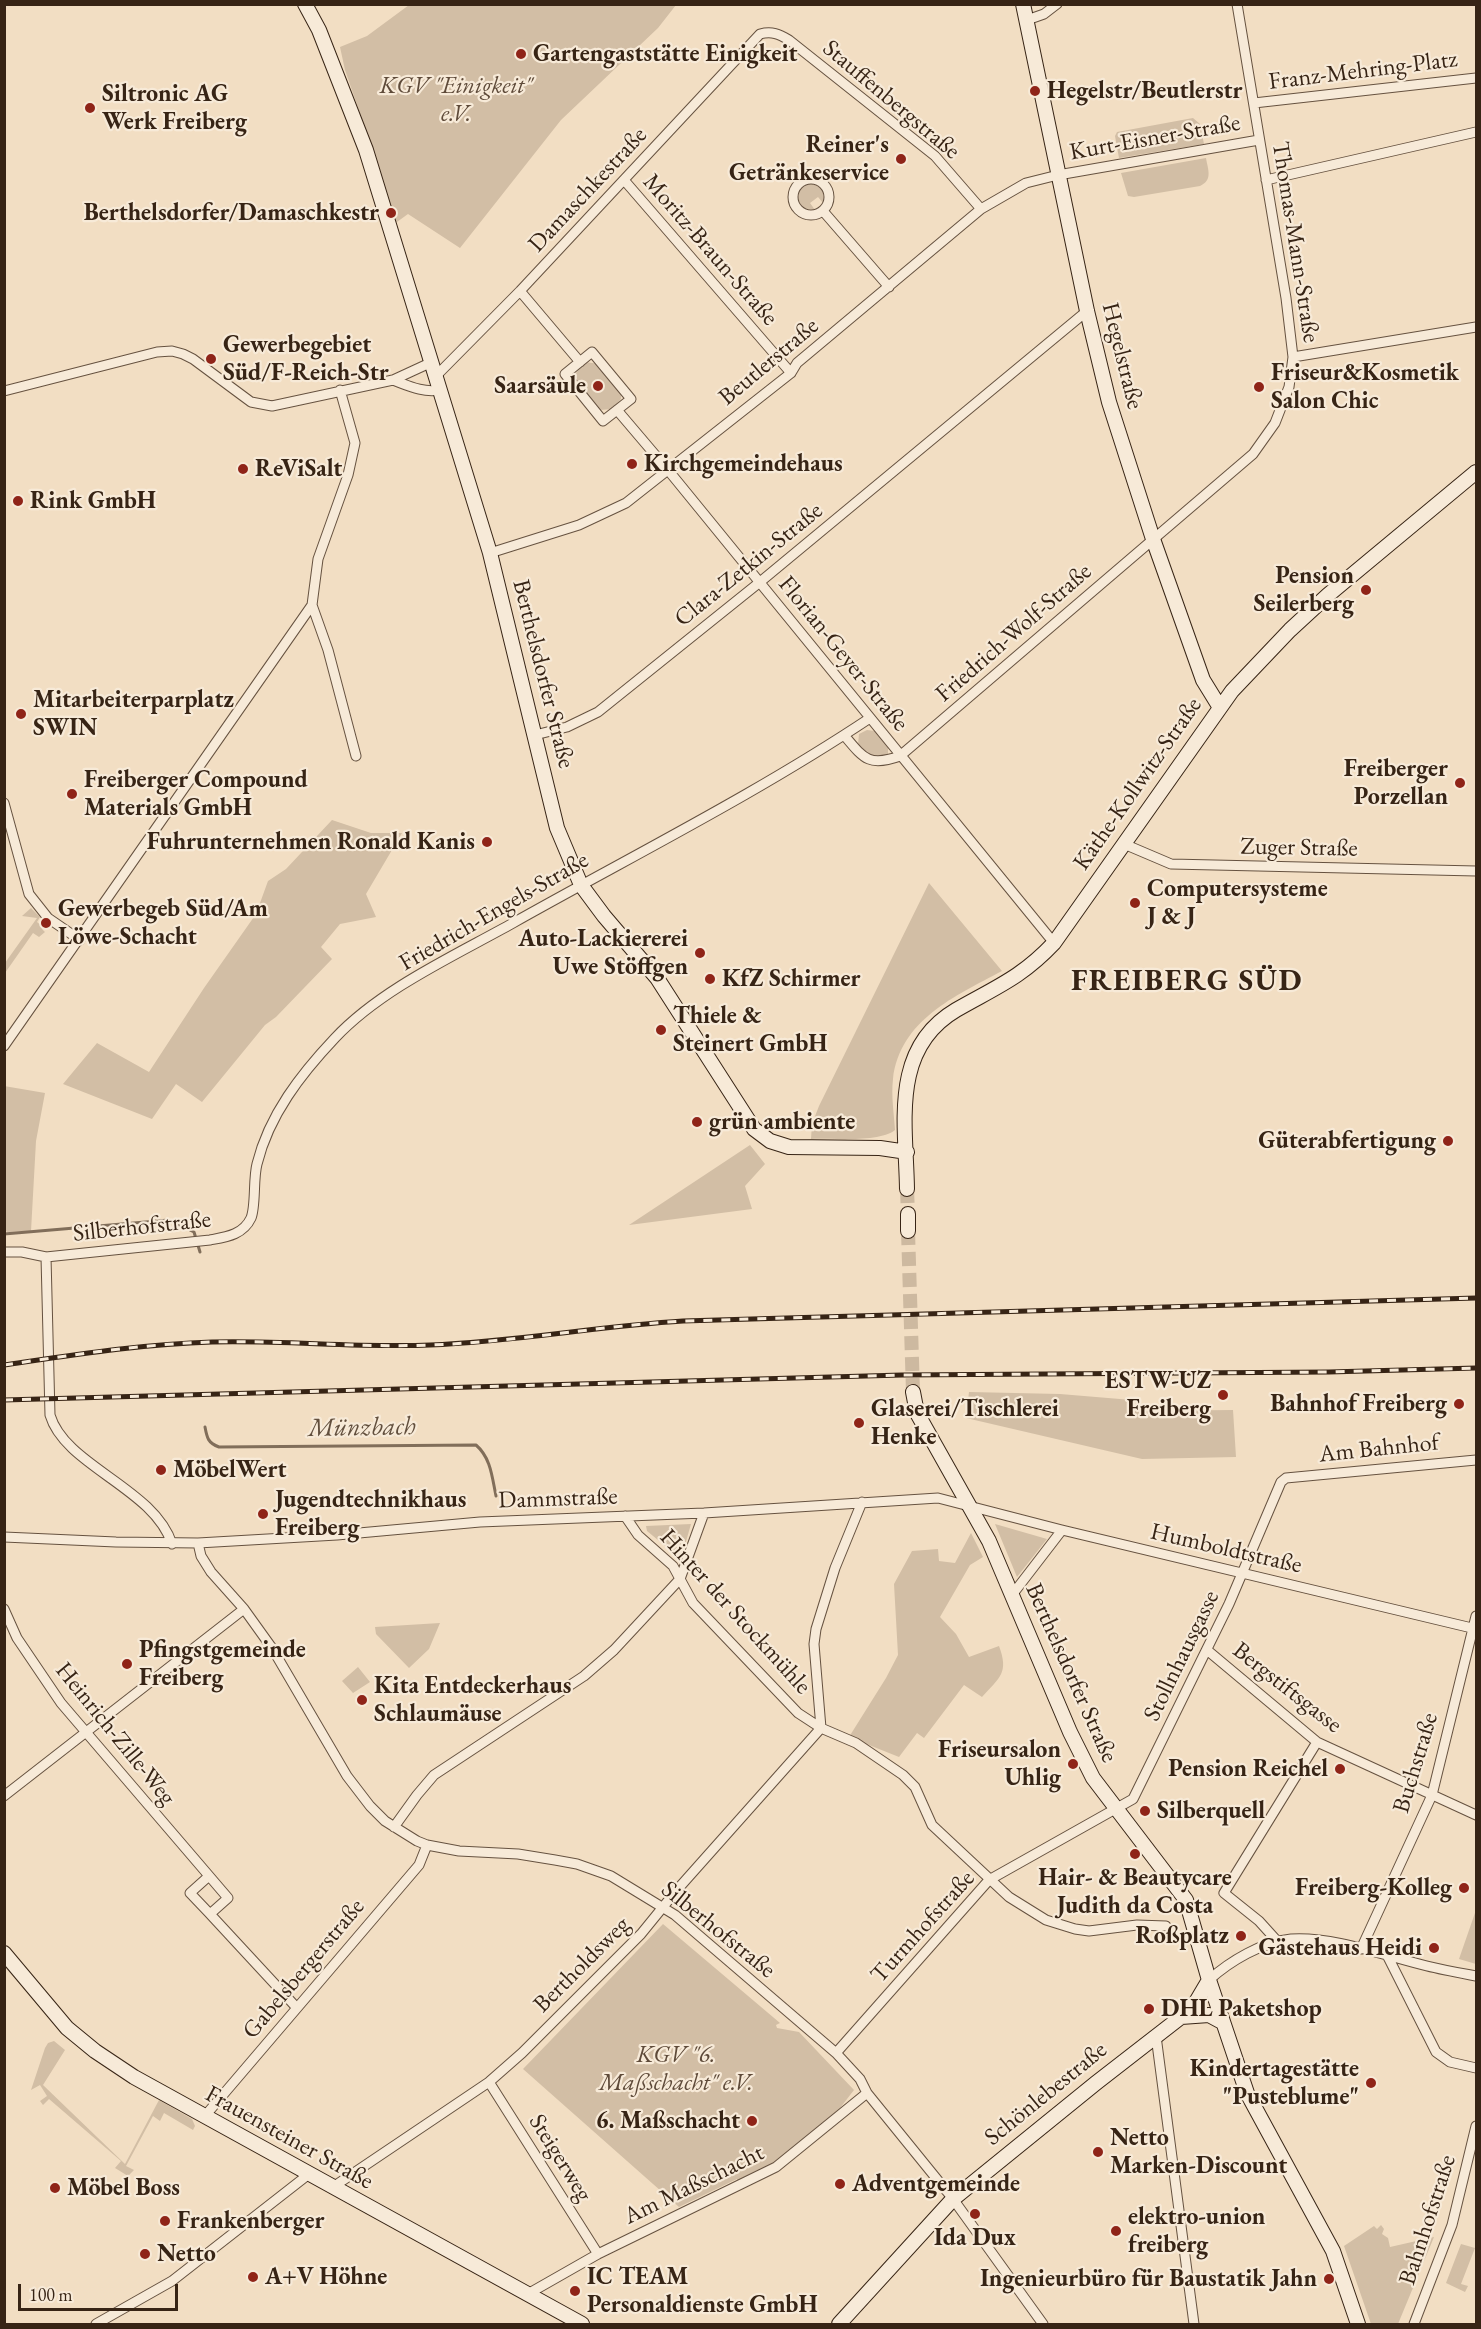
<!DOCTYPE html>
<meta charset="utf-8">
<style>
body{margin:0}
#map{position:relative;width:1481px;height:2329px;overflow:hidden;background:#f2dec3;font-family:"EB Garamond",serif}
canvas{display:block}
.frame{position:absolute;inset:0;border:6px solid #372415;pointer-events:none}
.scale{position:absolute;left:18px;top:2284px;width:160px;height:27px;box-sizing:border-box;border:3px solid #372415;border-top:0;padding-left:8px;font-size:18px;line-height:21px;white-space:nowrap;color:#372415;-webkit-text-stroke:4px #f7ead8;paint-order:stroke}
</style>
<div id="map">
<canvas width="1481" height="2329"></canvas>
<div class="frame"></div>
<div class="scale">100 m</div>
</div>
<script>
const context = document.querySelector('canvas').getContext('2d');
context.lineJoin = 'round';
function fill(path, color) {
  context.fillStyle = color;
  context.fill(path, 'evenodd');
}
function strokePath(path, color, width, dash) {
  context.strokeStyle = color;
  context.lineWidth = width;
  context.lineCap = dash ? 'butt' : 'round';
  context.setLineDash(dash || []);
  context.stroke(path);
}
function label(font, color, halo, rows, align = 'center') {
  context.font = font + ' "EB Garamond",serif';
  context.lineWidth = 4.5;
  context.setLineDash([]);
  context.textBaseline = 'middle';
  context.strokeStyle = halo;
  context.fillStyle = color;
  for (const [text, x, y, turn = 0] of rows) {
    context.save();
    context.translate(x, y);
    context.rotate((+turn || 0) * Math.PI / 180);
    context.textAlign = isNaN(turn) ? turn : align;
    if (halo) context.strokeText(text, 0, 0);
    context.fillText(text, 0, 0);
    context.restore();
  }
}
const green = new Path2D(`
 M 409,5 L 676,5 L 658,28 L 561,120 L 460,248 L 408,214 L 390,227 L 376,160 L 345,70 L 340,47 L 367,36 Z
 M 1193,118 L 1200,124 L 1204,144 L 1119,158 L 1115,136 L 1117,132 Z
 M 1206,158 C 1208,170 1213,180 1200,186 L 1134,197 L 1128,196 L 1121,173 Z
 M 810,183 L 822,188 L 825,198 L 823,203 L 818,197 L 810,203 L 815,210 L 803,208 L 797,199 L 799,189 Z
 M 585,362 L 600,364 L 621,392 L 621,399 L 612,409 L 600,410 L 577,385 L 576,373 Z
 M 867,730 L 875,731 L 888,747 L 888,754 L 884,757 L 869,756 L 858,745 L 859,734 Z
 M 332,820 L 371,833 L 402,833 L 366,894 L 376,917 L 340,924 L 321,947 L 332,959 L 276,1017 L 265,1025 L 202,1102 L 176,1084 L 152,1119 L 63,1084 L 97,1043 L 149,1072 L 204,988 L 256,914 L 268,881 L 286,869 Z
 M 929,883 L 1002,971 C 955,996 900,1020 893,1079 C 891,1096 894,1113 895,1130 C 879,1143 832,1138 811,1139 L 812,1124 L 819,1106 Z
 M 31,908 L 40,917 L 37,922 L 43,927 L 42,929 L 45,932 L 39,937 L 33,933 L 5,973 L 5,963 L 37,918 L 22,916 Z
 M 4,1086 L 45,1093 L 36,1141 L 31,1231 L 7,1232 L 5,1230 Z
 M 750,1145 L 765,1164 L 745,1186 L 752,1209 L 629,1225 Z
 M 969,1392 L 1060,1394 L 1132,1400 L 1134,1411 L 1233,1410 L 1236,1457 L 1142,1459 L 966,1418 Z
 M 691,1524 L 681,1559 L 647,1531 L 646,1526 Z
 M 995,1524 L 1047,1539 L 1017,1577 Z
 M 971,1533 L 983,1557 L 970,1565 L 940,1617 L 956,1634 L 969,1657 L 999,1646 C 1009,1673 1000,1677 982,1697 L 964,1685 L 924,1738 L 917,1733 L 899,1757 L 849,1737 L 886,1678 L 898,1655 L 894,1584 L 912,1551 L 938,1549 L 939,1561 L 955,1563 Z
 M 440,1623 L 429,1649 L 409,1668 L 376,1634 L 375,1627 Z
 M 358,1667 L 370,1682 L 353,1693 L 342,1681 Z
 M 1476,1910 L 1476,1964 L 1459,1959 Z
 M 663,1924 L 780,2023 L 776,2025 L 777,2028 L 799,2032 L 854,2090 L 840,2108 L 781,2161 L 737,2183 L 737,2179 L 679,2207 L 523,2069 Z
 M 54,2041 L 65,2050 L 43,2085 L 125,2164 L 159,2100 L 192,2119 L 195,2126 L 193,2130 L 164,2113 L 160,2121 L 153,2116 L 126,2166 L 134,2170 L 128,2176 L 115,2168 L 121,2161 L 49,2099 L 43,2105 L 40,2101 L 47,2096 L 40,2085 L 31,2090 L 45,2048 L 48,2043 Z
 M 1381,2225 L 1384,2229 L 1382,2234 L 1388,2238 L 1390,2247 L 1434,2237 L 1398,2324 L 1371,2324 L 1344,2246 L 1374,2226 L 1377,2229 Z
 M 1461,2244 L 1475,2248 L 1461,2284 L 1468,2286 L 1465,2292 L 1446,2283 Z`);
const stream = new Path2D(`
 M 4,1234 L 169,1220 L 194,1232 L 200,1252
 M 205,1427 C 207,1438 208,1443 219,1447 L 476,1445 C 491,1458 492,1477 496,1496`);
const secondaryTunnel = new Path2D(`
 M 907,1189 L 908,1214
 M 908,1231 L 913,1392`);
const street = new Path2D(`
 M 1027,20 L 1044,14 L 1057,4
 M 1254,103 L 1476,78
 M793 197a18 18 0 1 1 36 0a18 18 0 1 1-36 0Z
 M 624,180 L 791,373
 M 1266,180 L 1476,132
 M 823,211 L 889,287
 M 520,291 L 580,362
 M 592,352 L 631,399 L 603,421 L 565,374 Z
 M 1293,357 L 1476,327
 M 436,376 L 520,291 L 760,34 C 772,31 779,34 789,40 L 935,156 L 981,209
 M 393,380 C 409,386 423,393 440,390
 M 4,391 L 157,352 L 172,351 L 183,354 L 193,359 L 251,402 L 272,406 L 393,380 L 432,362
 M 617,410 L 668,470 L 1054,943
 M 490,553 L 579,525 L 626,503 L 791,373 L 797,363 L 981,209 L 1026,183 L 1058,175 L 1259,140
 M 312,605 L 328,650 L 356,756
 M 535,735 L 567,727 L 598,712 L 760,582 L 1087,311
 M 844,735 C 864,759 869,767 900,756 L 1253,454 L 1275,423 L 1289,387 L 1293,357 L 1286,298 L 1237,4
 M 4,803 L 29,894 L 48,918 L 80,940
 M 1124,844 L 1171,864 L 1476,871
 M 4,1046 L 312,605 L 318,559 L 348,475 L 355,443 L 340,390
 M 4,1252 L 22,1252 L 46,1257 L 210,1240 C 226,1237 243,1235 251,1218 C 256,1206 253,1179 257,1164 C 269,1115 301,1074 335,1038 C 381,989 454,956 513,923 C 632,856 756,794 870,718
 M 46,1257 L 50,1415 C 65,1466 154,1488 172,1544
 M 625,1516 L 638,1535 L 673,1566 L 693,1603 L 798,1713 L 821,1728 L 856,1743 L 903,1775 L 915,1787 L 932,1825 L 1009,1897 L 1046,1920 L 1075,1929 L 1089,1931 L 1137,1925 L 1166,1926
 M 4,1537 L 116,1542 L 198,1543 L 337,1535 L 480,1522 L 704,1513 L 938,1498 L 1062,1530 L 1476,1629
 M 198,1543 L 201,1556 L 211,1572 L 244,1609 L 272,1648 L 347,1776 L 370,1806 L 385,1821 L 417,1841 L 427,1845 L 459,1851 L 518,1854 L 555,1860 L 577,1864 L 611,1876 L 675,1915 L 836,2053 L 860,2079 L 867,2093 L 953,2199 L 1043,2324
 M 1012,1595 L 1062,1530
 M 4,1609 L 17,1638 L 61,1703 L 228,1898 L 210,1914 L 297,2008
 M 1207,1650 L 1317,1742 L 1476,1815
 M 821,1728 L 814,1644 L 816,1629 L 835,1568 L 862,1502
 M 4,1796 L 244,1609
 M 394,1827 L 417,1795 L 434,1775 L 584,1676 L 614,1650 L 680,1579 L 704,1513
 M 209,1876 L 190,1893 L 210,1914
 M 1278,1942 L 1259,1921 L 1224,1893 L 1317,1742
 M 1361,1949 L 1432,1795 L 1476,1616
 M 1387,1955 L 1436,2052 L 1450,2062 L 1476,2068
 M 1209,1980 C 1230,1961 1262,1942 1291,1939 C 1332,1936 1386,1956 1427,1966 C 1443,1970 1460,1973 1476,1976
 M 1156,2036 L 1194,2324
 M 836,2053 L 989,1880 L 1133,1799 L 1229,1604 L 1281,1482 L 1286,1478 L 1476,1460
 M 489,2082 L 598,2254
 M 204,2117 L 419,1865 L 427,1845
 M 333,2187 L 489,2082 L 522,2053 L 641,1934 L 676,1891 L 821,1728
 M 526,2295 L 598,2254 L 776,2167 L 867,2093
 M 96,2324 L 172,2281 L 309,2174
 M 1414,2324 L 1452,2225 L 1476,2126`);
const secondary = new Path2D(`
 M 305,4 L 319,30 L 366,150 L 490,553 L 557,828 L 581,885 L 604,916 L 657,978 L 754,1129 L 770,1141 L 789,1147 L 880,1148 L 907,1152
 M 1023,4 L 1087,311 L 1109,402 L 1153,539 L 1203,680 L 1219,706
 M 907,1189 C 906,1124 890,1049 956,1010 C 996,987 1021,978 1054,943 L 1232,691 L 1290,630 L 1328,595 L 1476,472
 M 908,1214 L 908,1231
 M 913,1392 L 917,1413 L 989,1541 L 1070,1732 L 1093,1778 L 1186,1900 L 1209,1980 L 1247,2093 L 1333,2251 L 1358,2324
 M 4,1953 L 67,2028 L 95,2051 L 134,2077 L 582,2324
 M 1181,2017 L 1209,2015 L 1222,2022
 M 839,2324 L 953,2199 L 1096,2083 L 1181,2017 L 1196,2002 L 1209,1980`);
const rail = new Path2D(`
 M 4,1365 C 73,1355 142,1344 212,1342 C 285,1340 357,1348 430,1345 C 515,1342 598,1326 683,1321 L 1476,1298
 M 4,1400 L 902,1375 L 1329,1372 L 1476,1368`);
const markers = [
 [521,54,6,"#8f2418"],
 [1035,91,6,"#8f2418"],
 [90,108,6,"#8f2418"],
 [901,159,6,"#8f2418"],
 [391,213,6,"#8f2418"],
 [211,359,6,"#8f2418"],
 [598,386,6,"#8f2418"],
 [1259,387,6,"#8f2418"],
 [632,464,6,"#8f2418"],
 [243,469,6,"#8f2418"],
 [18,501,6,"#8f2418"],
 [1366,590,6,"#8f2418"],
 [21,714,6,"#8f2418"],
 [1460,783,6,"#8f2418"],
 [72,794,6,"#8f2418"],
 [487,842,6,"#8f2418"],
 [1135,903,6,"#8f2418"],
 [46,923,6,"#8f2418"],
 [700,953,6,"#8f2418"],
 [710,979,6,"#8f2418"],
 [661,1030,6,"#8f2418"],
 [697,1122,6,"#8f2418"],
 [1448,1141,6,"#8f2418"],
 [1223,1395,6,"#8f2418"],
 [1459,1404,6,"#8f2418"],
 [859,1423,6,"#8f2418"],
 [161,1470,6,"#8f2418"],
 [263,1514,6,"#8f2418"],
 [127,1664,6,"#8f2418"],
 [362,1700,6,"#8f2418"],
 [1073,1764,6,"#8f2418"],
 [1340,1769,6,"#8f2418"],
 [1145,1811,6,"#8f2418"],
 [1135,1854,6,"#8f2418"],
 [1464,1888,6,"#8f2418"],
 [1241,1936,6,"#8f2418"],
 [1434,1948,6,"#8f2418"],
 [1149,2009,6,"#8f2418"],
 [1371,2083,6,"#8f2418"],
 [752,2121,6,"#8f2418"],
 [1098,2152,6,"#8f2418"],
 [840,2184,6,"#8f2418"],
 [55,2188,6,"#8f2418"],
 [975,2214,6,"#8f2418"],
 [165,2221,6,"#8f2418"],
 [1116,2231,6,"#8f2418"],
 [145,2254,6,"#8f2418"],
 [253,2277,6,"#8f2418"],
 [1329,2279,6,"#8f2418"],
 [575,2291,6,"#8f2418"]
];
const poiNames = [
 ["Gartengaststätte Einigkeit",533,54],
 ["Hegelstr/Beutlerstr",1047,91],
 ["Siltronic AG",102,94],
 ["Werk Freiberg",102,122],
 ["Reiner's",889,145,"right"],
 ["Getränkeservice",889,173,"right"],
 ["Berthelsdorfer/Damaschkestr",379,213,"right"],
 ["Gewerbegebiet",223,345],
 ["Süd/F-Reich-Str",223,373],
 ["Friseur&Kosmetik",1271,373],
 ["Salon Chic",1271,401],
 ["Saarsäule",586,386,"right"],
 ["Kirchgemeindehaus",644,464],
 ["ReViSalt",255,469],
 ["Rink GmbH",30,501],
 ["Pension",1354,576,"right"],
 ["Seilerberg",1354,604,"right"],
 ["Mitarbeiterparplatz",33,700],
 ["SWIN",33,728],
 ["Freiberger",1448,769,"right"],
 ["Porzellan",1448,797,"right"],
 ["Freiberger Compound",84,780],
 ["Materials GmbH",84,808],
 ["Fuhrunternehmen Ronald Kanis",475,842,"right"],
 ["Computersysteme",1147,889],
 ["J & J",1147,917],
 ["Gewerbegeb Süd/Am",58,909],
 ["Löwe-Schacht",58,937],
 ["Auto-Lackiererei",688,939,"right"],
 ["Uwe Stöffgen",688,967,"right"],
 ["KfZ Schirmer",722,979],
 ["Thiele &",673,1016],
 ["Steinert GmbH",673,1044],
 ["grün ambiente",709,1122],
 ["Güterabfertigung",1436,1141,"right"],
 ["ESTW-UZ",1211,1381,"right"],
 ["Freiberg",1211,1409,"right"],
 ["Bahnhof Freiberg",1447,1404,"right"],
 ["Glaserei/Tischlerei",871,1409],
 ["Henke",871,1437],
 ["MöbelWert",173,1470],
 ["Jugendtechnikhaus",275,1500],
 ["Freiberg",275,1528],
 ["Pfingstgemeinde",139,1650],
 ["Freiberg",139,1678],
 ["Kita Entdeckerhaus",374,1686],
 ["Schlaumäuse",374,1714],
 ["Friseursalon",1061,1750,"right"],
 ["Uhlig",1061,1778,"right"],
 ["Pension Reichel",1328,1769,"right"],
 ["Silberquell",1157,1811],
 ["Hair- & Beautycare",1135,1878,"center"],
 ["Judith da Costa",1135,1906,"center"],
 ["Freiberg-Kolleg",1452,1888,"right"],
 ["Roßplatz",1229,1936,"right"],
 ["Gästehaus Heidi",1422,1948,"right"],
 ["DHL Paketshop",1161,2009],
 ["Kindertagestätte",1359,2069,"right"],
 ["\"Pusteblume\"",1359,2097,"right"],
 ["6. Maßschacht",740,2121,"right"],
 ["Netto",1110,2138],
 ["Marken-Discount",1110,2166],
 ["Adventgemeinde",852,2184],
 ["Möbel Boss",67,2188],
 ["elektro-union",1128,2217],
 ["freiberg",1128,2245],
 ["Frankenberger",177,2221],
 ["Ida Dux",975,2238,"center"],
 ["Netto",157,2254],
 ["A+V Höhne",265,2277],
 ["IC TEAM",587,2277],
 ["Personaldienste GmbH",587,2305],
 ["Ingenieurbüro für Baustatik Jahn",1317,2279,"right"]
];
const streetNames = [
 ["Franz-Mehring-Platz",1363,71,-7],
 ["Stauffenbergstraße",891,100,40],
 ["Kurt-Eisner-Straße",1155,138,-10],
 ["Damaschkestraße",588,190,-47],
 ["Thomas-Mann-Straße",1295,242,81],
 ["Moritz-Braun-Straße",710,250,49],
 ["Hegelstraße",1122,356,76],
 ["Beutlerstraße",769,362,-40],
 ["Clara-Zetkin-Straße",749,565,-39],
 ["Friedrich-Wolf-Straße",1014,633,-41],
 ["Florian-Geyer-Straße",843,654,51],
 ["Berthelsdorfer Straße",543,674,76],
 ["Käthe-Kollwitz-Straße",1138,784,-55],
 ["Zuger Straße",1299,848,1],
 ["Friedrich-Engels-Straße",494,912,-30],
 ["Silberhofstraße",142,1227,-6],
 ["Am Bahnhof",1379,1449,-6],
 ["Dammstraße",558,1499,-2],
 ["Humboldtstraße",1226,1549,13],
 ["Hinter der Stockmühle",735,1612,48],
 ["Stollnhausgasse",1182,1656,-64],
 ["Berthelsdorfer Straße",1071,1673,66],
 ["Bergstiftsgasse",1287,1688,38],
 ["Heinrich-Zille-Weg",115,1734,51],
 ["Buchstraße",1416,1763,-73],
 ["Turmhofstraße",923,1927,-48],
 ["Silberhofstraße",718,1930,39],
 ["Bertholdsweg",582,1965,-45],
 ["Gabelsbergerstraße",304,1969,-50],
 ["Schönlebestraße",1046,2094,-39],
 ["Frauensteiner Straße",289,2138,29],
 ["Steigerweg",560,2158,58],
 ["Am Maßschacht",694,2185,-26],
 ["Bahnhofstraße",1428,2220,-72]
];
const parkNames = [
 ["KGV \"Einigkeit\"",456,86],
 ["e.V.",456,114],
 ["KGV \"6.",676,2055],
 ["Maßschacht\" e.V.",676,2083]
];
const waterNames = [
 ["Münzbach",362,1428,-1]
];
const districtNames = [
 ["FREIBERG SÜD",1187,982]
];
fill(green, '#d2bea5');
strokePath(stream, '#816e5a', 3);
strokePath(secondaryTunnel, '#cdb9a0', 14, [14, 7]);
strokePath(street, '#665240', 11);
strokePath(secondary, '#372415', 16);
strokePath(street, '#f7ead8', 9);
strokePath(secondary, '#f7ead8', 14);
strokePath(rail, '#372415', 5);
strokePath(rail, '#f7ead8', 3, [9]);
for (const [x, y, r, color] of markers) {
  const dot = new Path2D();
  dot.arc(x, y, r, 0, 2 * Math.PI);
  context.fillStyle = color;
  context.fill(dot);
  strokePath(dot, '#f7ead8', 2);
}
label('bold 24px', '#372415', '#f7ead8', poiNames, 'left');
label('24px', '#372415', '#f7ead8', streetNames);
label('italic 24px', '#5e4a39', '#f7ead8', parkNames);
label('italic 26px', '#624f3d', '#f7ead8', waterNames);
context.letterSpacing = '1.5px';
label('bold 30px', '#372415', '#f7ead8', districtNames);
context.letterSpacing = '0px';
</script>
